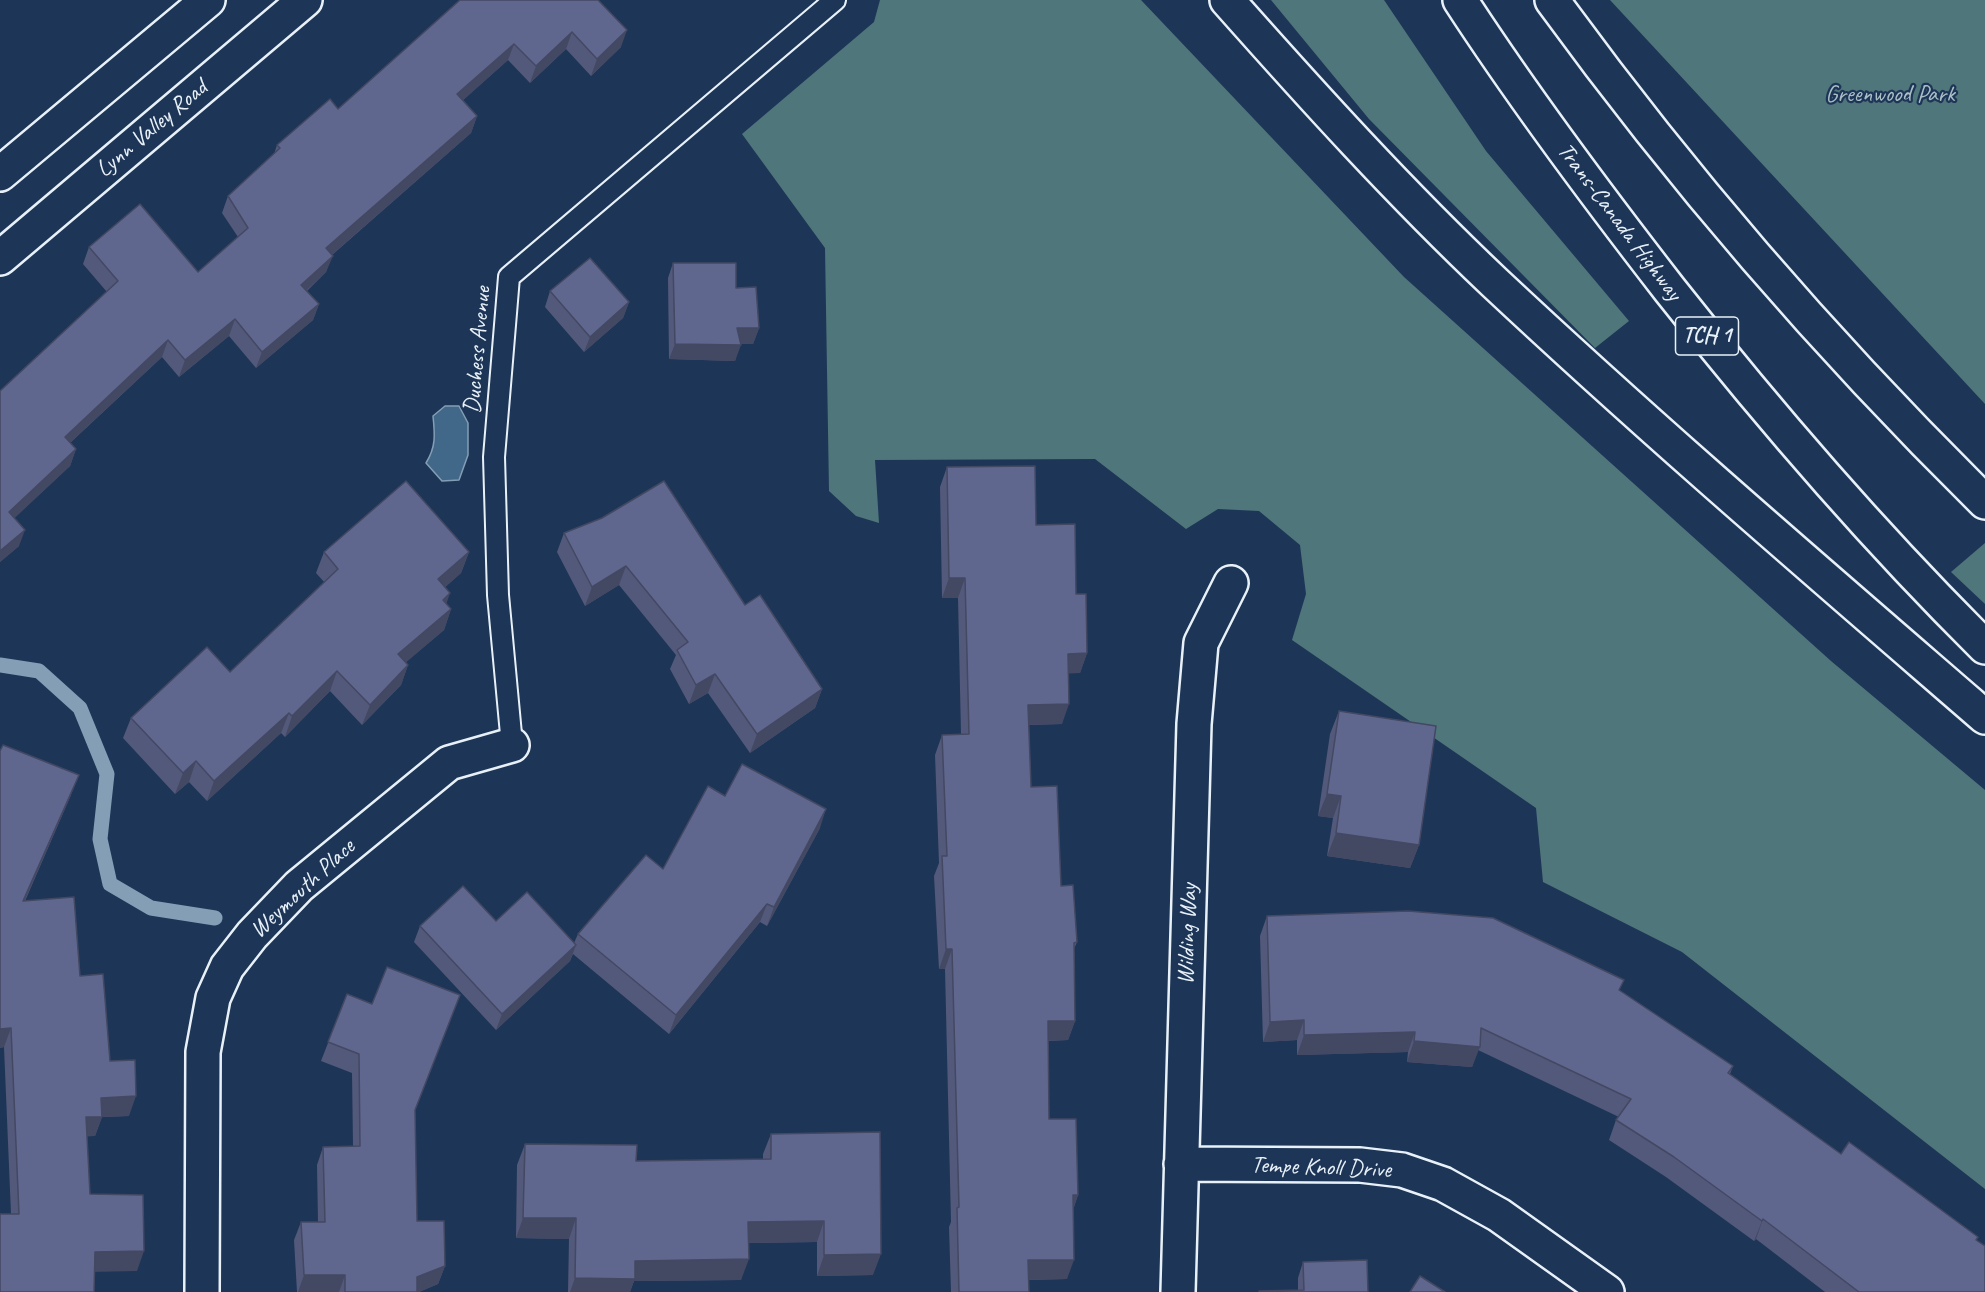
<!DOCTYPE html>
<style>
body{margin:0}
canvas{display:block;background:#1d3557}
</style>
<canvas width="1985" height="1292"></canvas>
<script>
const context = document.querySelector('canvas').getContext('2d');
context.lineJoin = 'round';
function fill(path, color) {
  context.fillStyle = color;
  context.fill(path, 'evenodd');
}
function strokePath(path, color, width, dash) {
  context.strokeStyle = color;
  context.lineWidth = width;
  context.lineCap = dash ? 'butt' : 'round';
  context.setLineDash(dash || []);
  context.stroke(path);
}
function label(font, color, halo, rows, align = 'center') {
  context.font = font + ' Caveat,sans-serif';
  context.lineWidth = 4.5;
  context.setLineDash([]);
  context.textBaseline = 'middle';
  context.strokeStyle = halo;
  context.fillStyle = color;
  for (const [text, x, y, turn = 0] of rows) {
    context.save();
    context.translate(x, y);
    context.rotate((+turn || 0) * Math.PI / 180);
    context.textAlign = isNaN(turn) ? turn : align;
    if (halo) context.strokeText(text, 0, 0);
    context.fillText(text, 0, 0);
    context.restore();
  }
}
const green = new Path2D(`
 M 880,0 L 1141,0 L 1404,277 L 1831,661 L 1985,790 L 1985,1189 L 1682,952 L 1543,882 L 1536,808 L 1292,640 L 1306,594 L 1300,545 L 1259,511 L 1218,509 L 1186,529 L 1095,459 L 875,460 L 879,523 L 856,516 L 829,491 L 825,248 L 742,134 L 874,22 Z
 M 1271,0 L 1384,0 L 1486,151 L 1629,321 L 1595,348 L 1369,119 Z
 M 1610,0 L 1985,0 L 1985,404 Z
 M 1985,543 L 1985,604 L 1951,572 Z`);
const water = new Path2D(`
 M 445,406 L 459,406 L 468,423 L 468,455 L 459,480 L 442,481 L 426,463 C 436,447 435,435 433,416 Z`);
const stream = new Path2D(`
 M 0,665 L 39,671 L 80,708 L 107,774 L 100,839 L 110,884 L 151,908 L 215,918`);
const service = new Path2D(`
 M 512,745 L 498,595 L 494,457 L 509,277 L 835,0`);
const minor = new Path2D(`
 M 1181,1164 L 1360,1165 L 1402,1170 L 1443,1184 L 1499,1215 L 1607,1292
 M 202,1292 L 203,1052 L 213,998 L 227,967 L 252,935 L 299,886 L 449,763 L 512,745
 M 1178,1292 L 1194,724 L 1201,643 L 1231,583`);
const secondary = new Path2D(`
 M 0,174 L 208,0
 M 0,258 L 305,0`);
const motorway = new Path2D(`
 M 1227,0 C 1313,97 1400,193 1494,282 C 1653,431 1820,574 1985,717
 M 1460,0 C 1525,100 1597,196 1670,290 C 1768,414 1872,535 1985,647
 M 1552,0 C 1682,179 1828,347 1985,502`);
const wall = new Path2D(`
 M 460,0 L 621,47 L 591,76 L 566,49 L 530,83 L 508,60 L 463,100 L 477,116 L 471,133 L 332,255 L 326,272 L 307,291 L 319,304 L 313,320 L 256,368 L 229,336 L 179,377 L 162,357 L 70,443 L 76,449 L 70,466 L 14,518 L 19,546 L 0,562 L 0,391 L 107,292 L 83,264 L 89,247 L 198,272 L 238,237 L 222,213 L 228,196 L 274,154 L 277,145 L 338,109 Z
 M 673,263 L 736,288 L 759,328 L 753,344 L 740,344 L 735,361 L 669,359 L 668,278 Z
 M 550,291 L 629,302 L 623,318 L 584,352 L 545,307 Z
 M 947,467 L 1036,525 L 1076,594 L 1087,653 L 1080,673 L 1068,673 L 1062,724 L 1029,725 L 1031,787 L 1061,886 L 1077,942 L 1074,949 L 1075,1021 L 1068,1040 L 1048,1041 L 1049,1119 L 1078,1195 L 1073,1210 L 1067,1279 L 1029,1280 L 1029,1292 L 951,1292 L 949,1227 L 951,1222 L 945,969 L 939,969 L 934,876 L 939,863 L 935,755 L 942,735 L 961,734 L 958,598 L 942,598 L 940,487 Z
 M 564,533 L 745,605 L 822,689 L 815,708 L 750,753 L 708,693 L 689,704 L 670,669 L 676,655 L 619,585 L 585,606 L 557,552 Z
 M 324,552 L 469,552 L 461,573 L 445,587 L 446,604 L 451,609 L 444,630 L 406,662 L 408,665 L 401,685 L 362,725 L 330,691 L 285,737 L 281,733 L 207,801 L 189,782 L 175,794 L 123,738 L 131,718 L 230,672 L 325,583 L 316,573 Z
 M 1339,711 L 1419,845 L 1410,868 L 1327,856 L 1333,818 L 1318,816 L 1330,734 Z
 M 0,751 L 71,795 L 25,901 L 80,976 L 129,1116 L 102,1117 L 95,1136 L 87,1136 L 90,1194 L 137,1271 L 11,1214 L 4,1047 L 0,1048 Z
 M 725,796 L 820,828 L 767,926 L 760,922 L 669,1034 L 573,954 L 570,961 L 496,1030 L 414,942 L 420,926 L 496,921 L 574,943 L 578,934 L 663,869 Z
 M 1267,916 L 1620,991 L 1733,1066 L 1730,1074 L 1841,1154 L 1976,1240 L 1985,1292 L 1825,1292 L 1756,1239 L 1754,1241 L 1666,1177 L 1609,1140 L 1616,1120 L 1619,1117 L 1478,1050 L 1472,1067 L 1407,1062 L 1408,1052 L 1297,1055 L 1297,1040 L 1263,1042 L 1260,936 Z
 M 347,994 L 415,1111 L 417,1221 L 445,1266 L 438,1284 L 419,1292 L 297,1292 L 294,1240 L 301,1222 L 318,1222 L 317,1165 L 323,1147 L 353,1146 L 352,1073 L 321,1061 Z
 M 771,1134 L 873,1275 L 817,1276 L 817,1242 L 749,1243 L 741,1280 L 634,1281 L 630,1292 L 568,1292 L 569,1239 L 516,1238 L 517,1165 L 525,1144 L 636,1161 L 763,1159 L 763,1154 Z
 M 1303,1262 L 1368,1292 L 1298,1290 L 1298,1278 Z`);
const shadedWall = new Path2D(`
 M 627,30 L 621,47 L 591,76 L 597,59 Z
 M 572,32 L 566,49 L 530,83 L 536,66 Z
 M 514,44 L 508,60 L 451,111 L 457,94 Z
 M 477,116 L 471,133 L 320,265 L 326,248 Z
 M 333,256 L 326,272 L 295,301 L 301,285 Z
 M 629,302 L 623,318 L 584,352 L 590,337 Z
 M 319,304 L 313,320 L 256,368 L 262,352 Z
 M 235,319 L 229,336 L 179,377 L 185,360 Z
 M 737,328 L 759,328 L 753,344 L 731,344 Z
 M 168,340 L 162,357 L 59,453 L 65,437 Z
 M 675,344 L 741,345 L 735,361 L 669,359 Z
 M 76,449 L 70,466 L 3,529 L 9,512 Z
 M 25,530 L 19,546 L 0,562 L 0,551 Z
 M 469,552 L 461,573 L 431,600 L 438,579 Z
 M 626,566 L 619,585 L 585,606 L 592,587 Z
 M 949,578 L 965,578 L 958,598 L 942,598 Z
 M 450,593 L 443,614 L 443,600 Z
 M 451,609 L 444,630 L 391,675 L 398,654 Z
 M 1087,653 L 1080,673 L 1061,674 L 1068,654 Z
 M 408,665 L 401,685 L 362,725 L 370,705 Z
 M 337,671 L 330,691 L 285,737 L 292,716 Z
 M 715,674 L 708,693 L 689,704 L 696,685 Z
 M 822,689 L 815,708 L 750,753 L 757,734 Z
 M 1069,704 L 1062,724 L 1021,725 L 1028,705 Z
 M 289,713 L 281,733 L 207,801 L 214,781 Z
 M 196,761 L 189,782 L 175,794 L 183,773 Z
 M 79,775 L 71,795 L 16,920 L 23,901 Z
 M 1327,794 L 1341,796 L 1333,818 L 1318,816 Z
 M 826,809 L 820,828 L 767,926 L 774,907 Z
 M 1336,833 L 1419,845 L 1410,868 L 1327,856 Z
 M 767,904 L 760,922 L 669,1034 L 676,1015 Z
 M 576,945 L 570,961 L 496,1030 L 502,1014 Z
 M 946,949 L 952,949 L 945,969 L 939,969 Z
 M 1304,1020 L 1297,1040 L 1263,1042 L 1270,1022 Z
 M 1048,1021 L 1075,1021 L 1068,1040 L 1040,1041 Z
 M 11,1028 L 4,1047 L 0,1048 L 0,1029 Z
 M 1415,1032 L 1408,1052 L 1297,1055 L 1304,1035 Z
 M 1414,1041 L 1480,1047 L 1472,1067 L 1407,1062 Z
 M 136,1096 L 129,1116 L 102,1117 L 95,1136 L 78,1137 L 86,1117 L 101,1098 Z
 M 1073,1195 L 1078,1195 L 1071,1215 Z
 M 523,1218 L 576,1218 L 569,1239 L 516,1238 Z
 M 1763,1219 L 1756,1239 L 1754,1241 L 1762,1221 Z
 M 824,1221 L 817,1242 L 741,1243 L 748,1222 Z
 M 144,1251 L 137,1271 L 88,1272 L 95,1252 Z
 M 881,1254 L 873,1275 L 817,1276 L 824,1255 Z
 M 749,1259 L 741,1280 L 634,1281 L 630,1292 L 570,1292 L 575,1278 L 635,1261 Z
 M 1028,1260 L 1074,1260 L 1067,1279 L 1021,1280 Z
 M 445,1266 L 438,1284 L 419,1292 L 411,1292 L 417,1277 Z
 M 304,1275 L 345,1275 L 339,1292 L 298,1292 Z`);
const building = new Path2D(`
 M 460,0 L 598,0 L 627,30 L 597,59 L 572,32 L 536,66 L 514,44 L 457,94 L 477,116 L 326,248 L 333,256 L 301,285 L 319,304 L 262,352 L 235,319 L 185,360 L 168,340 L 65,437 L 76,449 L 9,512 L 25,530 L 0,551 L 0,391 L 118,281 L 89,247 L 140,204 L 198,272 L 248,228 L 228,196 L 280,148 L 277,145 L 330,99 L 338,109 Z
 M 590,258 L 629,302 L 590,337 L 550,291 Z
 M 673,263 L 736,263 L 736,288 L 756,287 L 759,328 L 737,328 L 741,345 L 675,344 Z
 M 1035,466 L 1036,525 L 1075,524 L 1076,594 L 1086,594 L 1087,653 L 1068,654 L 1069,704 L 1028,705 L 1031,787 L 1057,786 L 1061,886 L 1073,885 L 1077,942 L 1074,943 L 1075,1021 L 1048,1021 L 1049,1119 L 1076,1119 L 1078,1195 L 1073,1195 L 1074,1260 L 1028,1260 L 1029,1292 L 959,1292 L 957,1208 L 959,1207 L 952,949 L 946,949 L 942,856 L 947,856 L 942,735 L 969,734 L 965,578 L 949,578 L 947,467 Z
 M 406,481 L 469,552 L 438,579 L 450,593 L 443,600 L 451,609 L 398,654 L 408,665 L 370,705 L 337,671 L 292,716 L 289,713 L 214,781 L 196,761 L 183,773 L 131,718 L 207,647 L 230,672 L 338,569 L 324,552 Z
 M 664,481 L 745,605 L 760,595 L 822,689 L 757,734 L 715,674 L 696,685 L 677,650 L 688,642 L 626,566 L 592,587 L 564,533 L 602,518 Z
 M 1339,711 L 1436,726 L 1419,845 L 1336,833 L 1341,796 L 1327,794 Z
 M 3,745 L 79,775 L 23,901 L 74,897 L 80,976 L 103,974 L 110,1061 L 135,1060 L 136,1096 L 101,1098 L 102,1117 L 86,1117 L 90,1194 L 143,1195 L 144,1251 L 95,1252 L 94,1292 L 0,1292 L 0,1214 L 19,1214 L 11,1028 L 0,1029 L 0,751 Z
 M 742,764 L 826,809 L 774,907 L 767,904 L 676,1015 L 578,934 L 646,855 L 663,869 L 708,786 L 725,796 Z
 M 463,886 L 496,921 L 527,892 L 576,945 L 502,1014 L 420,926 Z
 M 1408,911 L 1493,918 L 1624,980 L 1619,990 L 1733,1066 L 1728,1073 L 1841,1154 L 1849,1142 L 1978,1237 L 1976,1240 L 1985,1246 L 1985,1292 L 1859,1292 L 1763,1219 L 1762,1221 L 1674,1157 L 1616,1120 L 1631,1099 L 1481,1028 L 1480,1047 L 1414,1041 L 1415,1032 L 1304,1035 L 1304,1020 L 1270,1022 L 1267,916 Z
 M 387,967 L 460,995 L 415,1110 L 417,1221 L 444,1221 L 445,1266 L 417,1277 L 417,1292 L 345,1292 L 345,1275 L 304,1275 L 301,1222 L 325,1222 L 323,1147 L 360,1146 L 359,1054 L 328,1042 L 347,994 L 372,1004 Z
 M 880,1132 L 881,1254 L 824,1255 L 824,1221 L 748,1222 L 749,1259 L 635,1261 L 635,1279 L 575,1278 L 576,1218 L 523,1218 L 525,1144 L 637,1145 L 636,1161 L 771,1159 L 771,1134 Z
 M 1367,1260 L 1368,1292 L 1259,1292 L 1259,1291 L 1304,1290 L 1303,1262 Z
 M 1420,1276 L 1445,1292 L 1410,1292 Z`);
const shields = [
 [1707,336,63]
];
const shieldNames = [
 ["TCH 1",1707,336]
];
const parkNames = [
 ["Greenwood Park",1890,95]
];
const streetNames = [
 ["Lynn Valley Road",152,129,-40],
 ["Trans-Canada Highway",1619,222,53],
 ["Duchess Avenue",478,350,-85],
 ["Weymouth Place",303,889,-43],
 ["Wilding Way",1188,934,-88],
 ["Tempe Knoll Drive",1321,1168,2]
];
fill(green, '#4f767a');
fill(water, '#416789');
strokePath(water, '#849eb5', 1.5);
strokePath(stream, '#849eb5', 15);
strokePath(service, '#e8f1f8', 24);
strokePath(minor, '#e8f1f8', 38);
strokePath(secondary, '#e8f1f8', 38);
strokePath(motorway, '#e8f1f8', 38);
strokePath(service, '#1d3557', 20);
strokePath(minor, '#1d3557', 33);
strokePath(secondary, '#1d3557', 33);
strokePath(motorway, '#1d3557', 33);
fill(wall, '#53597a');
fill(shadedWall, '#434863');
fill(building, '#60678e');
strokePath(building, '#434863', 1.5);
for (const [x, y, w] of shields) {
  const box = new Path2D();
  box.roundRect(x - w / 2, y - 19, w, 38, 4.5);
  context.fillStyle = '#1d3557';
  context.fill(box);
  strokePath(box, '#e8f1f8', 1.5);
}
label('bold 22px', '#e8f1f8', null, shieldNames);
label('24px', '#abc0c6', '#1d3557', parkNames);
label('24px', '#e8f1f8', '#1d3557', streetNames);
</script>
